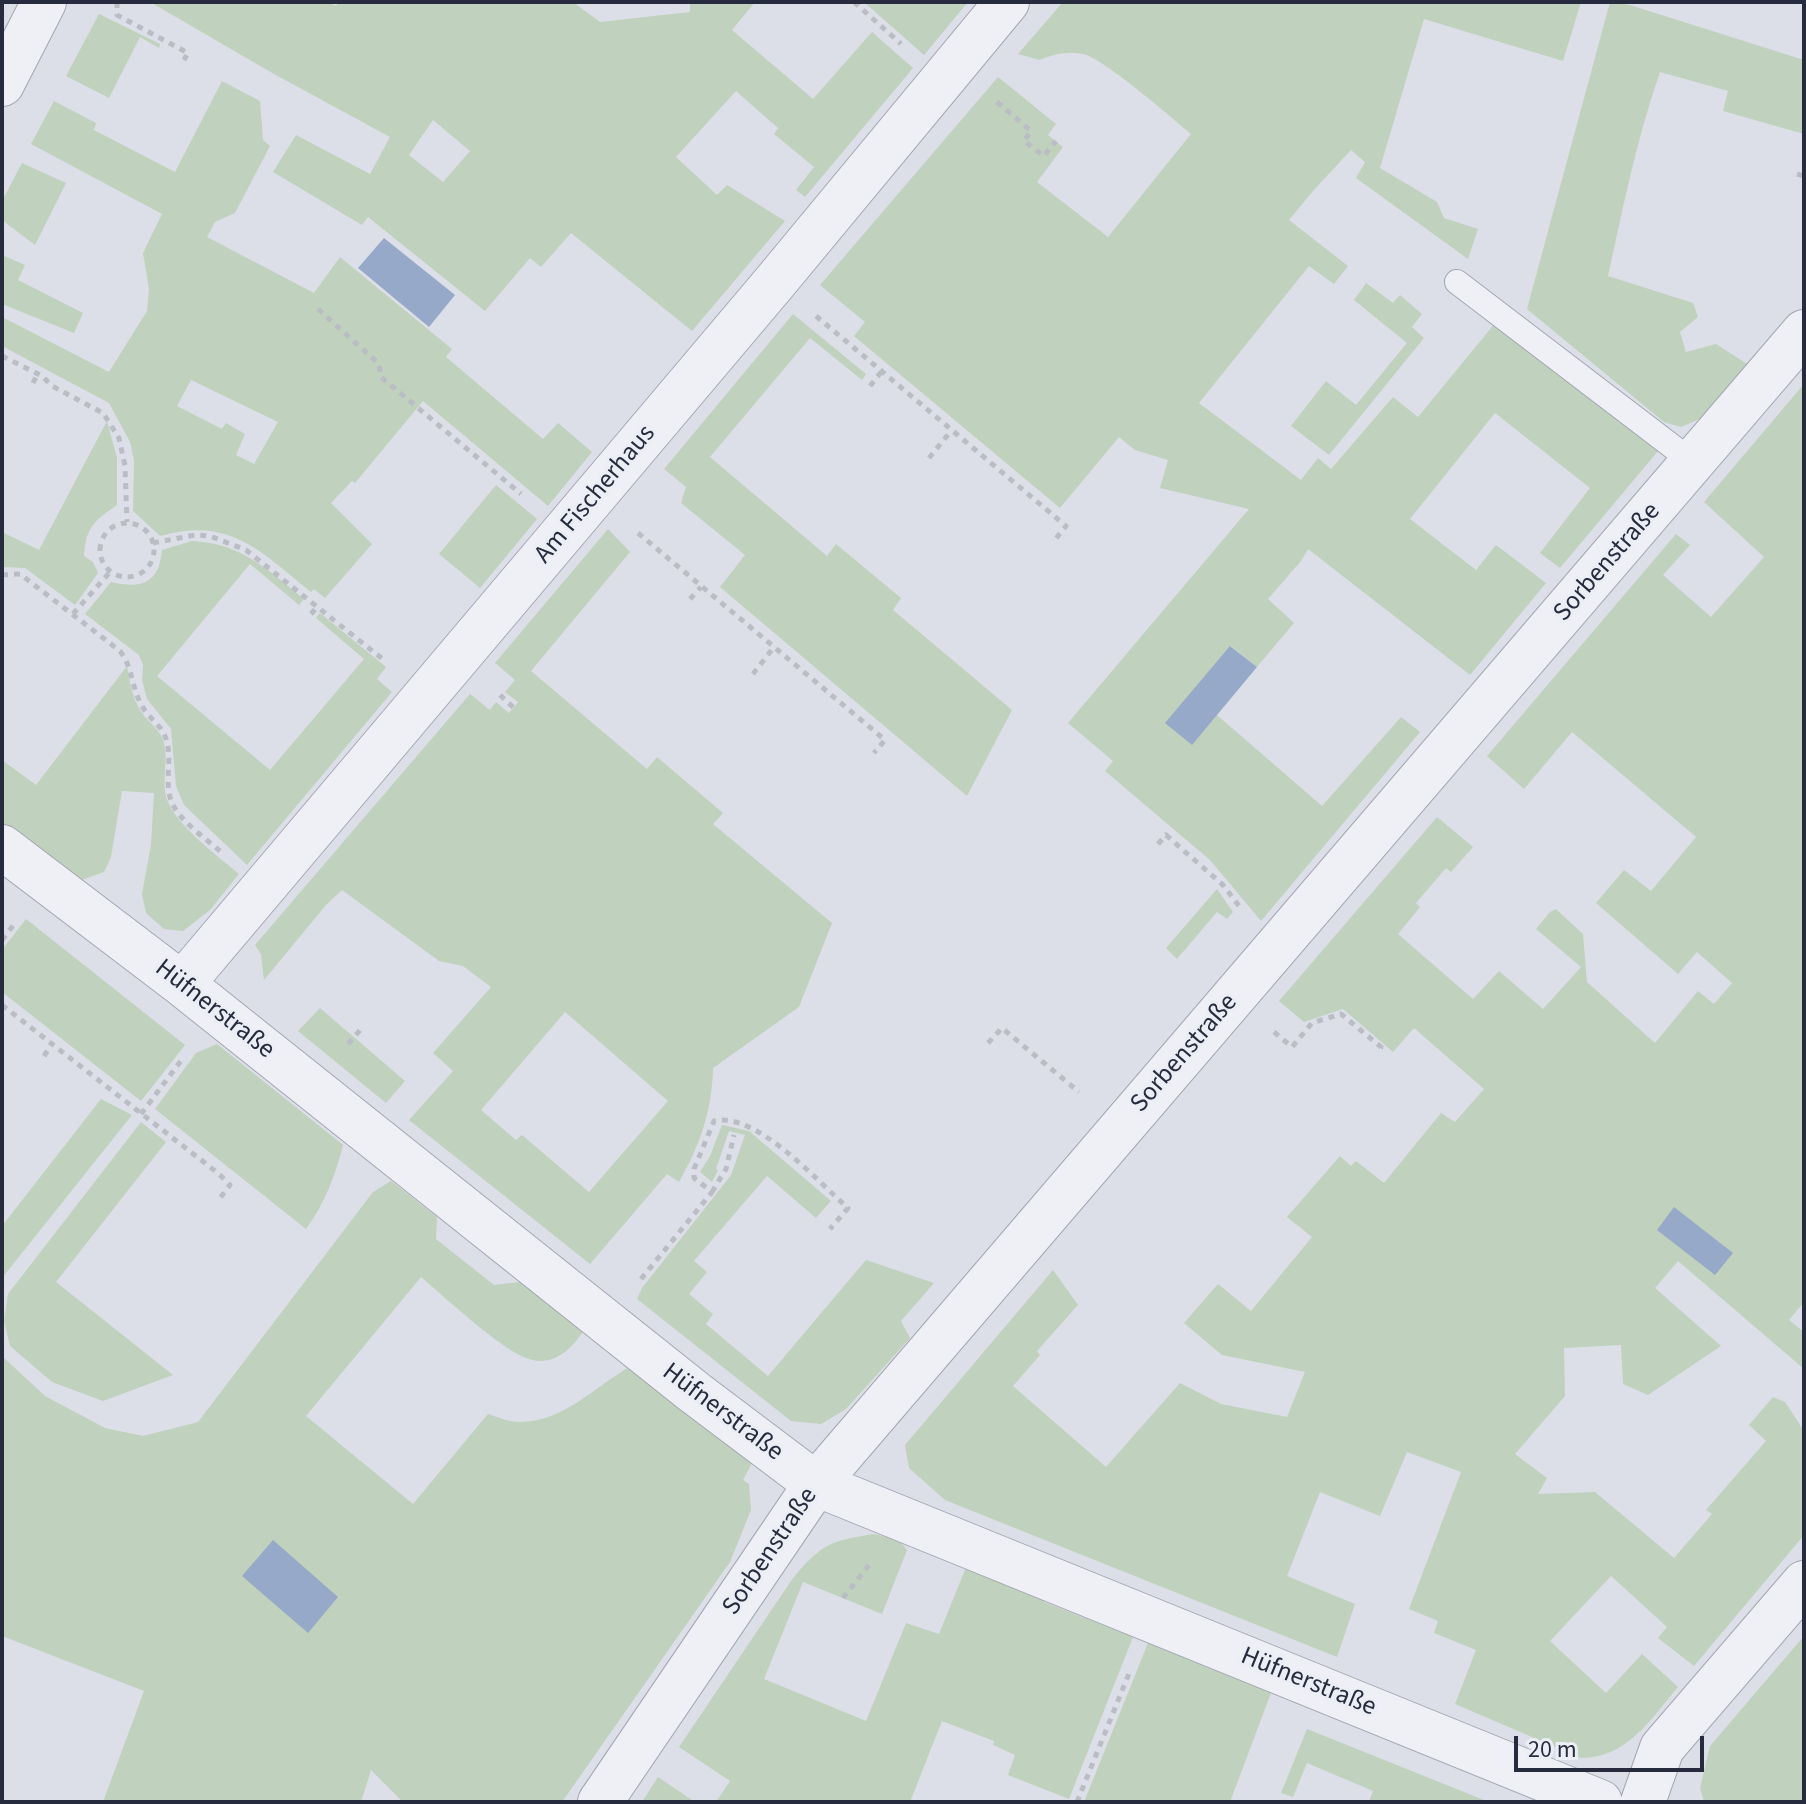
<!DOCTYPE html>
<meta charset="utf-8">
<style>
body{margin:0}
#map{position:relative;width:1806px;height:1804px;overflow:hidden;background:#dcdfe7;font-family:"Source Sans 3",sans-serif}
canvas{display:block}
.frame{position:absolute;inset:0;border:4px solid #262c3d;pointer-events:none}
.scale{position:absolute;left:1514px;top:1736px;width:190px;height:36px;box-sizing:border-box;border:4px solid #262c3d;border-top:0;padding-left:10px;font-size:24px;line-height:28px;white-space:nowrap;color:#262c3d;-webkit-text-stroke:6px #ebeef4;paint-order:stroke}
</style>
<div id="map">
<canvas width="1806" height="1804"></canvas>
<div class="frame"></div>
<div class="scale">20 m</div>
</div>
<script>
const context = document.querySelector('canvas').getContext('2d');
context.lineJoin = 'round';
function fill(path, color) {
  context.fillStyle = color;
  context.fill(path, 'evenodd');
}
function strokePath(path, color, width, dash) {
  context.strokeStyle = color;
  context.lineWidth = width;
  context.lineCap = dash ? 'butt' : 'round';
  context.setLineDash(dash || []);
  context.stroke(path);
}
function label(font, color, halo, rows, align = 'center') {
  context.font = font + ' "Source Sans 3",sans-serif';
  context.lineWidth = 6;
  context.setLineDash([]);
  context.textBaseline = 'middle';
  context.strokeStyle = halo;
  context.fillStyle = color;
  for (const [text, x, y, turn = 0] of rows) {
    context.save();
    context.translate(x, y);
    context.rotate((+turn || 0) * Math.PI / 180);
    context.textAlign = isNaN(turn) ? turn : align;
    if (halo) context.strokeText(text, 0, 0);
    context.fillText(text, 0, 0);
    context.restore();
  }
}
const green = new Path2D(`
 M 150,2 L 327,2 L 336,6 L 338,2 L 573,2 L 600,22 L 690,12 L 690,2 L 755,2 L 732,30 L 813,99 L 872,32 L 913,68 L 805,197 L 796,190 L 814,167 L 774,134 L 778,128 L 736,91 L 676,157 L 717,195 L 727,185 L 785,221 L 692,331 L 571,233 L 541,267 L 530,258 L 485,311 L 368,217 L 362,225 L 273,172 L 296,135 L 370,174 L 390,137 L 274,74 ZM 433,120 L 470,151 L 443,182 L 409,155 Z
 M 864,2 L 968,2 L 924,55 Z
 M 1063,2 L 1581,2 L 1563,61 L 1424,19 L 1380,168 L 1437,202 L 1444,218 L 1478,229 L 1468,259 L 1356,178 L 1365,162 L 1351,150 L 1313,191 L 1289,220 L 1348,266 L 1334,284 L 1309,266 L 1199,403 L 1301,480 L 1318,458 L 1331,469 L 1393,397 L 1418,417 L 1496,322 L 1658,451 L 1560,568 L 1540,553 L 1590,488 L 1495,413 L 1410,519 L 1476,570 L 1496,545 L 1546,583 L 1470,675 L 1308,549 L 1301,561 L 1268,599 L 1294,623 L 1257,667 L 1231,646 L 1192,744 L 1217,715 L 1322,806 L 1401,717 L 1420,732 L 1261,921 L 1210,860 L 1105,771 L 1113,761 L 1068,723 L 1249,509 L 1160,488 L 1168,460 L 1135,450 L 1119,437 L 1060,508 L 854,336 L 865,322 L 820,285 L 998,77 L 1056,124 L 1048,135 L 1063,147 L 1037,182 L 1108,237 L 1191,134 C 1171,117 1103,58 1083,54 C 1067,51 1054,54 1040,60 L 1018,54 Z
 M 1610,2 L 1630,5 L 1804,60 L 1804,134 L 1723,111 L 1728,91 L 1660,72 C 1637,138 1623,207 1608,276 L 1693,303 L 1698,317 L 1680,332 L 1686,352 L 1716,344 L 1747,364 L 1702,418 L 1681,427 L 1664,422 L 1527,309 Z
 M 99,14 L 160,44 L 159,48 L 140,37 L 109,98 L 66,76 Z
 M 222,81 L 260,101 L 263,140 L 270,146 L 235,213 L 215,222 L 207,237 L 314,293 L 340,257 L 452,349 L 446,357 L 543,439 L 558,423 L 592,452 L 548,506 L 423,401 L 355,483 L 352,481 L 331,503 L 372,544 L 325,598 L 314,589 L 311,592 C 260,551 230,516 160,536 L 133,511 L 134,460 L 130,442 L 109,403 L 2,346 L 2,317 L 109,372 L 147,311 L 149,289 L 143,253 L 162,214 L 31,144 L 54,101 L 96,123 L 94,130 L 175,172 ZM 191,380 L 278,422 L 254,464 L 236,455 L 245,434 L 226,423 L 222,429 L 177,406 Z
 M 22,163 L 66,183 L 35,245 L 2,220 L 2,201 Z
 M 2,255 L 25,265 L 18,280 L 83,313 L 74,333 L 2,304 Z
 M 1366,283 L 1393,303 L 1400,295 L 1422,314 L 1412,327 L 1424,338 L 1329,455 L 1291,426 L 1326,381 L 1356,405 L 1407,343 L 1354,300 Z
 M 793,314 L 866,374 L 862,380 L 810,338 L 710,457 L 827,556 L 836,544 L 901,598 L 893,610 L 1012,710 L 967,796 L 720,587 L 745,555 L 681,503 L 686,487 L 664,469 Z
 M 1804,384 L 1804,1302 L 1789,1320 L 1804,1332 L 1804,1369 L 1678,1261 L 1655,1288 L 1721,1346 L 1648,1395 L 1623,1384 L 1621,1345 L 1564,1348 L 1565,1396 L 1515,1454 L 1547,1478 L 1538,1494 L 1595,1492 L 1674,1558 L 1712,1514 L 1706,1510 L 1766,1441 L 1749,1425 L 1773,1397 L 1785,1402 L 1804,1431 L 1804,1535 L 1694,1666 L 1658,1638 L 1667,1627 L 1611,1576 L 1550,1641 L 1606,1693 L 1642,1654 L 1678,1687 C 1651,1719 1627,1758 1581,1758 L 1455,1704 L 1476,1650 L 1434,1633 L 1438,1621 L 1409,1609 L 1461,1472 L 1407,1452 L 1380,1516 L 1320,1492 L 1287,1576 L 1355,1604 L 1337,1657 L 945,1500 L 909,1468 L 905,1445 L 1053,1270 L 1078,1305 L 1037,1351 L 1040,1355 L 1013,1386 L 1106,1467 L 1180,1383 L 1221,1404 L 1287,1417 L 1305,1372 L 1222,1355 L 1184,1323 L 1218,1284 L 1251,1311 L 1312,1237 L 1287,1217 L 1340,1156 L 1351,1166 L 1356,1161 L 1384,1183 L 1441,1113 L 1455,1122 L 1484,1089 L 1414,1028 L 1393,1052 L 1343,1009 L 1304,1022 L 1279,1001 L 1437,817 L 1473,847 L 1451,872 L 1446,868 L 1416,903 L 1420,907 L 1398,934 L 1473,999 L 1499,971 L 1543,1009 L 1581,967 L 1536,929 L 1550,912 L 1556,909 L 1583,934 L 1587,982 L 1655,1043 L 1698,991 L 1714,1004 L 1732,983 L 1697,952 L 1678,974 L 1596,903 L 1624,870 L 1651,891 L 1696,837 L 1572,732 L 1524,789 L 1487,756 L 1676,534 L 1690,545 L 1663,575 L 1711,617 L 1764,557 L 1704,502 Z
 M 107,421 L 117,458 L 117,505 C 94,521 86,527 84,556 L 93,562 L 98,573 L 75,605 L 25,568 L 2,567 L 2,532 L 39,550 Z
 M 496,485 L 537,519 L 480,588 L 439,554 Z
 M 608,529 L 630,552 L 531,671 L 647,769 L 657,757 L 723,813 L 713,824 L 832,923 L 799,1007 L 713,1068 C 712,1111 700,1145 679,1182 L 667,1174 L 590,1264 L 409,1120 L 453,1071 L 433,1053 L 491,987 L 463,966 L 439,961 L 342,890 L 326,905 L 264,980 L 261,954 L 255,945 L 470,694 L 490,710 L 496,702 L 509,713 L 518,702 L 505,692 L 515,680 L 495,663 ZM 565,1012 L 668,1101 L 589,1192 L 522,1135 L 516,1140 L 481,1110 Z
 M 192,541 C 241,543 268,570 304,599 L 299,605 L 250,564 L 157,676 L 270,770 L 364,659 L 316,618 L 320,613 L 386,667 L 377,679 L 392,692 L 247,865 L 184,805 L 176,786 L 171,729 L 147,699 L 142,680 L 143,665 L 139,655 L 85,614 L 111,582 C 141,589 159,584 162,550 Z
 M 127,666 C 130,683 132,698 142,713 C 149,723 161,730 164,743 C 168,758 163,776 165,792 C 169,821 218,856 239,874 L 210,910 L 183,931 L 164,929 L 146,913 L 142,894 L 151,845 L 154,793 L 122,791 L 111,857 L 104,872 L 76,882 L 2,823 L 2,760 L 36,785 Z
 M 1217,889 L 1233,912 L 1227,919 L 1217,912 L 1177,959 L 1166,948 Z
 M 26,919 L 185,1045 L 141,1101 L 2,992 L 2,950 Z
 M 320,1008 L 405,1081 L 386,1103 L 298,1031 Z
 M 217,1044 L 343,1145 C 336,1174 324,1205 306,1229 L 155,1109 L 196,1053 Z
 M 101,1099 L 132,1115 L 2,1278 L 2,1226 Z
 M 141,1122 L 166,1142 L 56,1282 L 173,1375 L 103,1401 L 52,1382 L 10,1346 L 4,1321 L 8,1294 Z
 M 722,1125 L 749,1131 L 831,1201 L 816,1218 L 767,1176 L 694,1261 L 707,1272 L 689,1294 L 713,1314 L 706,1324 L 768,1376 L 866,1260 L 934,1283 L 901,1321 L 910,1338 L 846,1409 L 821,1424 L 791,1421 L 637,1299 L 642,1288 L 731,1175 L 745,1135 L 729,1131 L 716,1169 L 718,1170 L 712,1182 L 700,1172 L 710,1156 Z
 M 391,1181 L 437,1217 L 436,1239 L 494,1285 L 520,1282 L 584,1330 C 572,1349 553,1367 529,1359 C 502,1351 445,1297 421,1277 L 306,1416 L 413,1504 L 488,1414 C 497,1417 509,1422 519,1422 C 564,1422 594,1387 631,1366 L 753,1461 L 743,1480 L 749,1484 L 751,1510 L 730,1562 L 562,1802 L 403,1802 L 371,1770 L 361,1802 L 103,1802 L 144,1691 L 2,1636 L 2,1356 L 45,1396 L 105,1428 L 143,1436 L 198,1422 L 373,1192 Z
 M 874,1534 L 899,1540 L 907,1550 L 882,1614 L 803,1582 L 764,1679 L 866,1721 L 906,1623 L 939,1634 L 969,1560 L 1042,1586 L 1044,1602 L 1133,1637 L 1069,1799 L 1008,1775 L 1015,1755 L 993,1745 L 994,1741 L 942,1721 L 910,1802 L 716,1802 L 730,1781 L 679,1747 L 793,1578 C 823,1543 830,1541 874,1534 Z
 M 1804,1636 L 1804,1802 L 1704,1802 L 1700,1788 L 1710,1746 Z
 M 1148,1643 L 1271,1693 L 1230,1802 L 1084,1802 Z
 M 1307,1729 L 1489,1802 L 1369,1802 L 1373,1791 L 1307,1763 L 1293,1797 L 1281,1793 Z
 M 658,1777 L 695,1802 L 642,1802 Z`);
const water = new Path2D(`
 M 384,238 L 455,295 L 429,327 L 358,268 Z
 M 1230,646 L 1257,667 L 1192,745 L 1165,723 Z
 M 1674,1207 L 1733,1253 L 1715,1275 L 1657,1230 Z
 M 273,1540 L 338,1597 L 308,1633 L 242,1576 Z`);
const path = new Path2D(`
 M 117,2 L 117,15 L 188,53 L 184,60
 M 854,2 L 901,44
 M 997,102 L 1031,131 L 1024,141 L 1044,156 L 1056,141
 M 1797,174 L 1804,176
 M 318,309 L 379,364 L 381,377 L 521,494
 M 816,316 L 1066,526 L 1054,541
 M 2,356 L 42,376 L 52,386 L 103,413 L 119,438 L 125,466 L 127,522
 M 33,383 L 38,373
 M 870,386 L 882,371
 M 929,458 L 951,431
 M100 550a27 27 0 1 1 54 0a27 27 0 1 1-54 0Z
 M 638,533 L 885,740 L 874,753
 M 153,543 L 195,535 L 210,536 L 246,550 L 385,661
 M 2,575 L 20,574 L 120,651 C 133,669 131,684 140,702 C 146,717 163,725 167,742 C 172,762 164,784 172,803 C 181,822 205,838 220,851
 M 690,599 L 701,587
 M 73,614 L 110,572
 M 311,614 L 318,606
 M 753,674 L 774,647
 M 500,695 L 514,708
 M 1158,844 L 1166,835 L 1223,885 L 1239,906
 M 2,940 L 15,923
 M 2,1005 L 219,1174 L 230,1185 L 220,1198
 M 1274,1032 L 1292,1047 L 1312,1023 L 1341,1014 L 1381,1047 L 1378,1051
 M 988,1043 L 1002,1028 L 1079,1092
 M 348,1044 L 362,1028
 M 44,1056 L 52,1044
 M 141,1114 L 183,1058
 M 712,1192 L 726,1169 L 734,1135
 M 641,1279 L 712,1192 L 694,1178 L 694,1169 L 714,1121 C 756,1111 818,1182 848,1208 L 830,1229
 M 843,1598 L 870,1564
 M 1077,1802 L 1130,1671`);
const service = new Path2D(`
 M 1457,282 L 1694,463`);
const minor = new Path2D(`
 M 2,84 L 44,2
 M 2,847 L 182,984 L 694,1392 L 816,1484 L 1600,1802
 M 182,984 L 775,282 L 1007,2
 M 600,1802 L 816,1484 L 1804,332
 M 1643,1802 L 1662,1748 L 1804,1583`);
const tram = new Path2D(`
 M 1802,2 L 1804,3`);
const streetNames = [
 ["Am Fischerhaus",596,495,-50],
 ["Sorbenstraße",1608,563,-49],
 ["Hüfnerstraße",214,1010,38],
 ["Sorbenstraße",1185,1054,-49],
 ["Hüfnerstraße",722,1413,37],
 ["Sorbenstraße",771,1552,-56],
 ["Hüfnerstraße",1308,1683,22]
];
fill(green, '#c0d1bd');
fill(water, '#96a9c8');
strokePath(service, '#a2a6b1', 26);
strokePath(minor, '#a2a6b1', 46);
strokePath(path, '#bbbdc5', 5, [6, 6]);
strokePath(service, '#eff0f5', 24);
strokePath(minor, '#eff0f5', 44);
strokePath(tram, '#757d90', 2);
label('26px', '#262c3d', '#ebeef4', streetNames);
</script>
